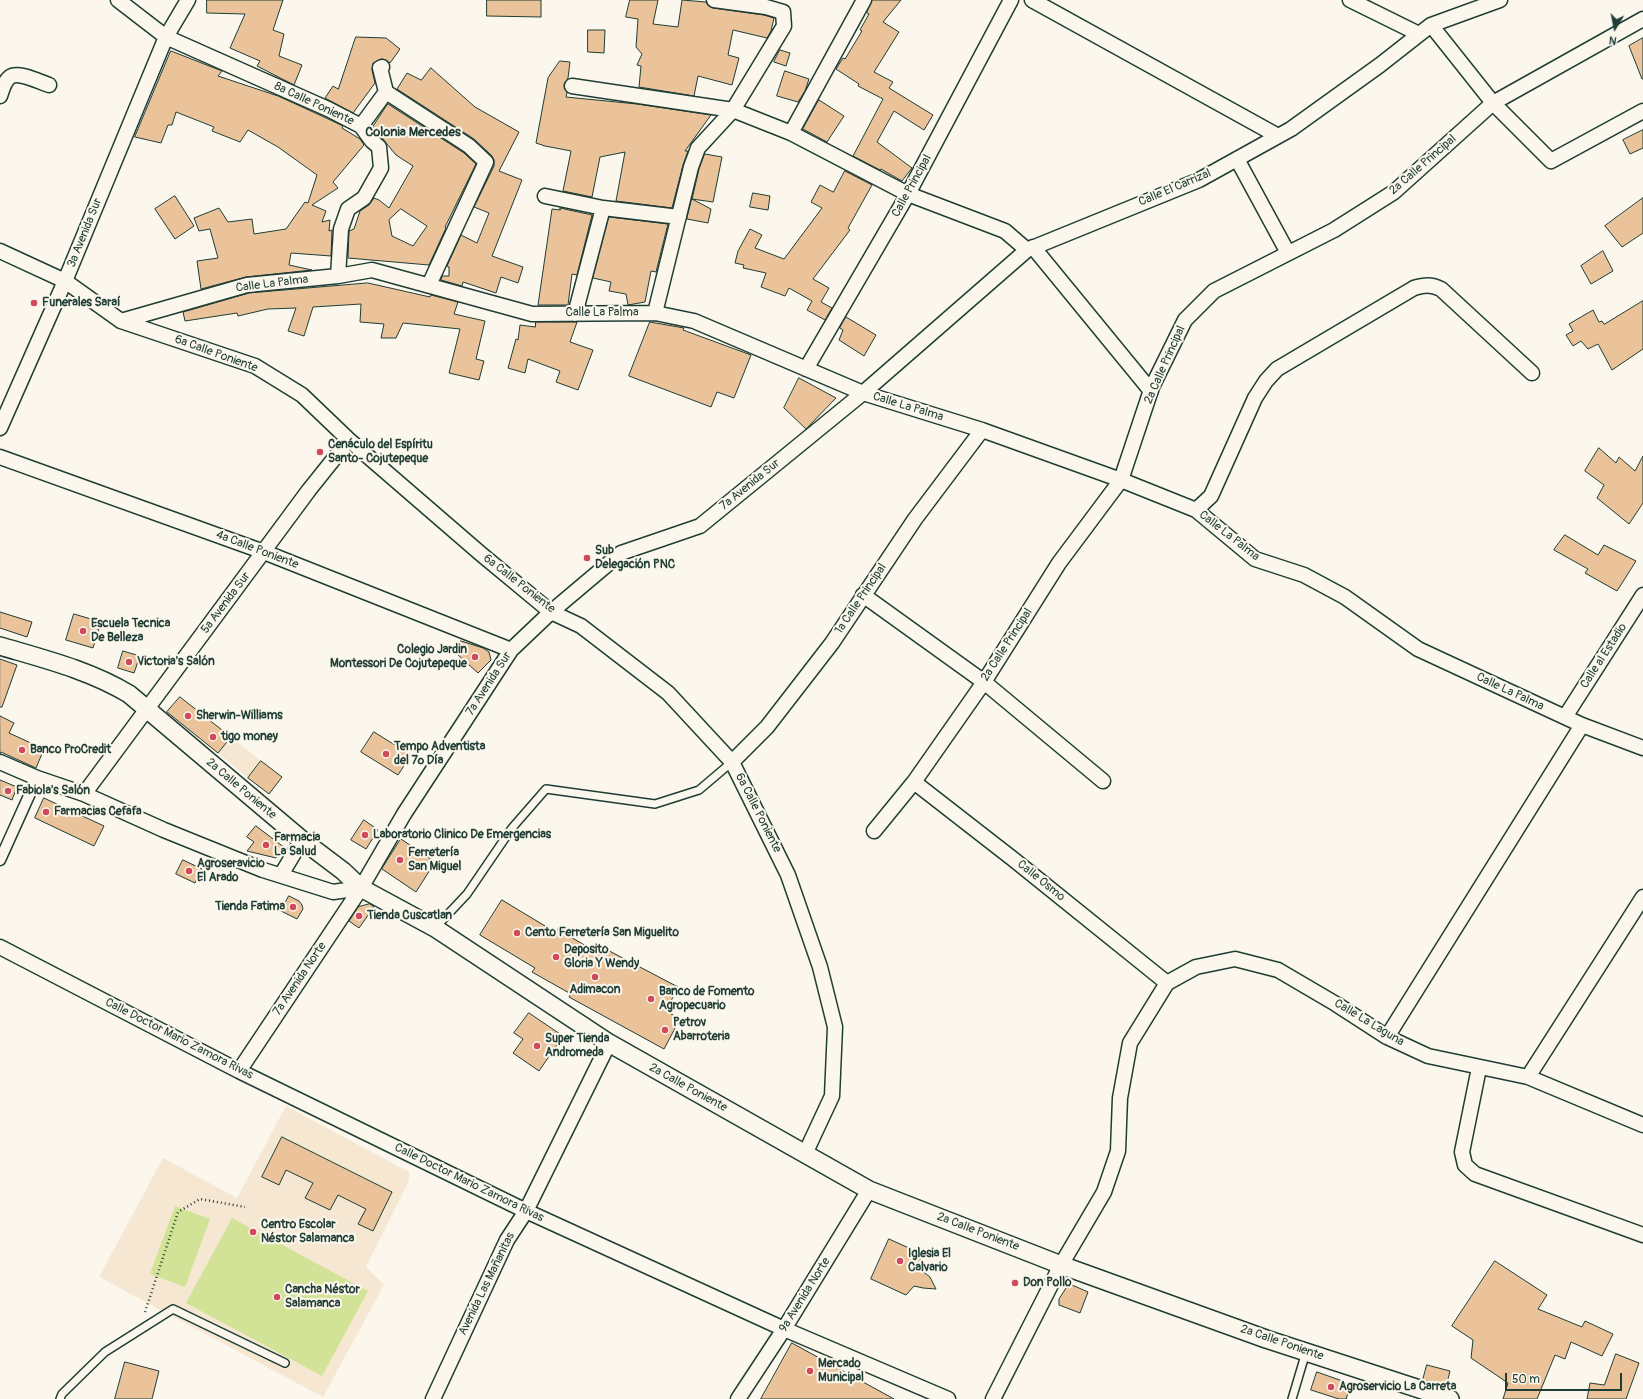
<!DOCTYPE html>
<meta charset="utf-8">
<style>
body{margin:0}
#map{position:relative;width:1643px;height:1399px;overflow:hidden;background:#fbf7ec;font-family:Pangolin,sans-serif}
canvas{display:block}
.north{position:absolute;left:1595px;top:8px;width:40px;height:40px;-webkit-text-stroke:3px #fbf7ec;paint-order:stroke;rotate:190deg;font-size:11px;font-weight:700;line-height:16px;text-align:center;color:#1f3d34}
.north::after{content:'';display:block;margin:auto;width:14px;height:18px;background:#1f3d34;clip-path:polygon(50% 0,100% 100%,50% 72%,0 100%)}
.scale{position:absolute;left:1505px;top:1373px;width:117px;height:18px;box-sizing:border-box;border:2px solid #1f3d34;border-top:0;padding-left:5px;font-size:12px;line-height:14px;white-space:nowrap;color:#1f3d34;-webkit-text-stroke:3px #fbf7ec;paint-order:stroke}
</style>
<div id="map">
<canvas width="1643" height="1399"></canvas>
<div class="north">N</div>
<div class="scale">50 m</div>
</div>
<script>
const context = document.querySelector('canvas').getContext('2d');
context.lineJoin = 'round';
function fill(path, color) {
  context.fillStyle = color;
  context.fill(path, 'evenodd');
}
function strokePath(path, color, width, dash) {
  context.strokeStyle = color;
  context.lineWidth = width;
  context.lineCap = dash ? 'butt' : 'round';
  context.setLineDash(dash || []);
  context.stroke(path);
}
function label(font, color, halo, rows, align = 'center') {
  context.font = font + ' Pangolin,sans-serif';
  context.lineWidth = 4;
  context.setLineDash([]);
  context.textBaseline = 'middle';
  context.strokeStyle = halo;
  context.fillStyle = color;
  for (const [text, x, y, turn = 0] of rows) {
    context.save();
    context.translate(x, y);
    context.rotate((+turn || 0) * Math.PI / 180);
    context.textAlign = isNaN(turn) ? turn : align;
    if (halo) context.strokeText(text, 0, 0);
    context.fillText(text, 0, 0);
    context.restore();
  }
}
const built = new Path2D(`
 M 231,737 L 261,761 L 248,778 L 218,753 Z
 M 286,1106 L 409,1172 L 409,1181 L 366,1267 L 384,1285 L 323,1397 L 99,1277 L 163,1158 L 237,1198 Z`);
const green = new Path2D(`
 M 175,1206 L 210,1219 L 185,1287 L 150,1274 Z
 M 232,1218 L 368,1291 L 322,1376 L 186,1303 Z`);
const building = new Path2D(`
 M 207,0 L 283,0 L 273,30 L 284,34 L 279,56 L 302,65 L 294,85 L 257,66 L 260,61 L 230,48 L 245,14 L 207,13 Z
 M 487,0 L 541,0 L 541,17 L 487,16 Z
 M 630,0 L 658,0 L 653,24 L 678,27 L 682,0 L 706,2 L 709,6 L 713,8 L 764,15 L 774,18 L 771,31 L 767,38 L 733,30 L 728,55 L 739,58 L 732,85 L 698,76 L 694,96 L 639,87 L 641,66 L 637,65 L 642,54 L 636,47 L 638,19 L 626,17 Z
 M 872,0 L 901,0 L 883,22 L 899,32 L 874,72 L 893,82 L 889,88 L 933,115 L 924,130 L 894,111 L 877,142 L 912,168 L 902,181 L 881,169 L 880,170 L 853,156 L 883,99 L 858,86 L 859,84 L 836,69 L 843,58 L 845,59 L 862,31 L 860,30 L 869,14 L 867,13 Z
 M 588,30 L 605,30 L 604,53 L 588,52 Z
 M 356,37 L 386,38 L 400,49 L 390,63 L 386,60 L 382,59 L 373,63 L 372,70 L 375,83 L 353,113 L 325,98 L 333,86 L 338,89 Z
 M 1643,38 L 1643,79 L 1642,79 L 1629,46 Z
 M 780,50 L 790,53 L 786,66 L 774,62 Z
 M 171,51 L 222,71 L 218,76 L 278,96 L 324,117 L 343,126 L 342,128 L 360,139 L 364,145 L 333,182 L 338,188 L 312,205 L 326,211 L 322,222 L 330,220 L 329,231 L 332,230 L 331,256 L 291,253 L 289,265 L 312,270 L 246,277 L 201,289 L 197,261 L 218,258 L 210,229 L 199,231 L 194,218 L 219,208 L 228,222 L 252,219 L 254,234 L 286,229 L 305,202 L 308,203 L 317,175 L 278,147 L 248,130 L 240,142 L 212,131 L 214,127 L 176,112 L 172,125 L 168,125 L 161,143 L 135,137 Z
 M 560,61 L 570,62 L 568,78 L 564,85 L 567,93 L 566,97 L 637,104 L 711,115 L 685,151 L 688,151 L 683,165 L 672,208 L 616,201 L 625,152 L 600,157 L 592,197 L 563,191 L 571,151 L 545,146 L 536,143 L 548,78 Z
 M 431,68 L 475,107 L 519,132 L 499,171 L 522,180 L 492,256 L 523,267 L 518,283 L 501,277 L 496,293 L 463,282 L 462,286 L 441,280 L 442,276 L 449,276 L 449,267 L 447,266 L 461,235 L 477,243 L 489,213 L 474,207 L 494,166 L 494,161 L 492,156 L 474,139 L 397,89 L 407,73 L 421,80 Z
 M 785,71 L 809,79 L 805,91 L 798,102 L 777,96 Z
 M 819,100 L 844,116 L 827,142 L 803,129 Z
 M 388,104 L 464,153 L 476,164 L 445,227 L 446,228 L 429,265 L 348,258 L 349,231 L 354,229 L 360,211 L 369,205 L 374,198 L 379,200 L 389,208 L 413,166 L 396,155 L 373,127 ZM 401,209 L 427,226 L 413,246 L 392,236 L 389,220 Z
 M 1643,130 L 1643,148 L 1630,154 L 1623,140 Z
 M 705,154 L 722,157 L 713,202 L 692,199 L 699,169 Z
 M 845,171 L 872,185 L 848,228 L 850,230 L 813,279 L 829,288 L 821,302 L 832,308 L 825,320 L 807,310 L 812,301 L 789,288 L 785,296 L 761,287 L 766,273 L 743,268 L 744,265 L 735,263 L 738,251 L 750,229 L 762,235 L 755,248 L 784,259 L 822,208 L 811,202 L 820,185 L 833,192 Z
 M 753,193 L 770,196 L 768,210 L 750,207 Z
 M 175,196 L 194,226 L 175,239 L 155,209 Z
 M 1643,198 L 1643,233 L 1622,247 L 1605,226 Z
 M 692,199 L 711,209 L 708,223 L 687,219 Z
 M 560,208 L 592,215 L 577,275 L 572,274 L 568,305 L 538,305 L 552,209 L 560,210 Z
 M 609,217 L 668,224 L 656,272 L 651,271 L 645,302 L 628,305 L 626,294 L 609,291 L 611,282 L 593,278 Z
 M 1603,251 L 1613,271 L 1591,284 L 1581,266 Z
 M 368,283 L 430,297 L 431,295 L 458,302 L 454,314 L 485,321 L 476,359 L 484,361 L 479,380 L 449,373 L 460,329 L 403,323 L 396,338 L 381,338 L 384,324 L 360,322 L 361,304 L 313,307 L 304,336 L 288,331 L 296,308 L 268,309 L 238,316 L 237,313 L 185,321 L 183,312 L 249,293 Z
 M 1643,301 L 1643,349 L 1612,370 L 1598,344 L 1588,349 L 1581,341 L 1573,346 L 1566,335 L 1573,331 L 1569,324 L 1593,310 L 1599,322 L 1602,321 L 1604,324 Z
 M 846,317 L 876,335 L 864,356 L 839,340 L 843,330 L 840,328 Z
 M 536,322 L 577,322 L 570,342 L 593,350 L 578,390 L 556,382 L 560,371 L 528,359 L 525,373 L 508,368 L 516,339 L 518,340 L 520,325 L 535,327 Z
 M 650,322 L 684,328 L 683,330 L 751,355 L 734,398 L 717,392 L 711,407 L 629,376 Z
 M 799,378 L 836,398 L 806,429 L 784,408 Z
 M 1599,448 L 1616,463 L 1619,457 L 1635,471 L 1643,456 L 1643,503 L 1629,524 L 1597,498 L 1604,485 L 1585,471 Z
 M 1565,535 L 1598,555 L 1604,545 L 1636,561 L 1617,591 L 1585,573 L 1588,569 L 1554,550 Z
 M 0,612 L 32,622 L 27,637 L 0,628 Z
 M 74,614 L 101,622 L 93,648 L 66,640 Z
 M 461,641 L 483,648 L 489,652 L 491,660 L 478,673 L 457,654 Z
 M 123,651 L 140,656 L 134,673 L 118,668 Z
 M 0,659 L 17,665 L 2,707 L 0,707 Z
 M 180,697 L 231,737 L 218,753 L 167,712 Z
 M 0,716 L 14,723 L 9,733 L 44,749 L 36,768 L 1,752 L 0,754 Z
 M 374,732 L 411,755 L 398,775 L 361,752 Z
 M 261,761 L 282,777 L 269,794 L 248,778 Z
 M 0,780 L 17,787 L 12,800 L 0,795 Z
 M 44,798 L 104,826 L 94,846 L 35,818 Z
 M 364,820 L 378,830 L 366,849 L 351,840 Z
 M 256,826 L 285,848 L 276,858 L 247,851 L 254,842 L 247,837 Z
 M 401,839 L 435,862 L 416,892 L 382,869 Z
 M 183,860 L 202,869 L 195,883 L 176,874 Z
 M 289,896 L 299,901 L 302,905 L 303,909 L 297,919 L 281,911 Z
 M 502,900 L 555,932 L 557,929 L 593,950 L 596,944 L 678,987 L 666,1011 L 680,1019 L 664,1049 L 569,997 L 571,994 L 532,972 L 535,968 L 480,935 Z
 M 370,904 L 374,907 L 359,928 L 349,921 L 358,907 Z
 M 529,1013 L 563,1036 L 539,1071 L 513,1053 L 523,1039 L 514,1033 Z
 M 282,1137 L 392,1192 L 373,1231 L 358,1224 L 366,1209 L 338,1195 L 330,1210 L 305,1198 L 313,1183 L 286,1170 L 279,1185 L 262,1177 Z
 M 889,1239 L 920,1253 L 921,1270 L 930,1277 L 936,1289 L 923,1288 L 914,1286 L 906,1295 L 871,1279 Z
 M 1495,1261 L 1547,1295 L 1538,1309 L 1582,1327 L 1585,1321 L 1613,1334 L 1602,1356 L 1571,1342 L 1565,1359 L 1555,1355 L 1537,1399 L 1503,1399 L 1508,1383 L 1471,1358 L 1473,1340 L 1452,1326 Z
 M 1072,1285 L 1088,1292 L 1080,1313 L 1059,1305 L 1059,1299 L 1066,1288 Z
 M 792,1343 L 894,1399 L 761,1399 Z
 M 1616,1354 L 1639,1363 L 1626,1399 L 1587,1399 L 1590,1383 L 1604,1385 Z
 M 125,1362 L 159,1371 L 152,1399 L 115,1399 Z
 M 1427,1365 L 1450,1371 L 1446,1387 L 1423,1380 Z
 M 1317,1372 L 1351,1384 L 1346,1399 L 1339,1399 L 1311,1390 Z`);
const path = new Path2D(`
 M 145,1312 L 178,1212 L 200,1199 L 245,1207`);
const service = new Path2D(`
 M 435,928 L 467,894 L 512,828 L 546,789 L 655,804 L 699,790 L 732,762
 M 60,1399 L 62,1394 L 105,1352 L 173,1309 L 285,1363
 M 1292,1399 L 1306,1352`);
const pedestrian = new Path2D(`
 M 0,860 L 37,778`);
const minor = new Path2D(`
 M 118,0 L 166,37 L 328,109 L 361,126 L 372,141 L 379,147 L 381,168 L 364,198 L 348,209 L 341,229 L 338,276
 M 1032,0 L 1278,136
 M 1350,0 L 1419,34
 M 1431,25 L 1493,103 L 1551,161 L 1643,111
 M 382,67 L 380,68 L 386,92 L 469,146 L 486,162 L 429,285
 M 572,86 L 733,110 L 791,133 L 908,194 L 1005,231 L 1027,250
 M 0,96 C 2,91 4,81 10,77 C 18,71 40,82 49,85
 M 361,126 L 386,92
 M 791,133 L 864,0
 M 1237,159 L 1288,253
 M 545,196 L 603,208 L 679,217
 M 1033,247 L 1151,391
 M 0,251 L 65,281 L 121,321 L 255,366 L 302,395 L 349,440 L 481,554 L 551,612 L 581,626 L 668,693 L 732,762 L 788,875 L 820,967 L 835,1027 L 832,1096 L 805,1154
 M 655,313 L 691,167 L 698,148 L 733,110 L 784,26 L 783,12 L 766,7 L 714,0
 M 575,314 L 603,208
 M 121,321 L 247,285 L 338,276 L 372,270 L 532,314 L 655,313 L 694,321 L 863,393 L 982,430 L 1121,480 L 1196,510 L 1255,559 L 1304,575 L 1345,597 L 1418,649 L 1582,725 L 1643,748
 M 806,369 L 908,194 L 1011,0
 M 0,428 L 65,281 L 166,37 L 188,0
 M 0,457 L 264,552 L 511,650
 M 1196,510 L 1211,496 L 1255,398 L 1266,381 L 1277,369 L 1414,288 C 1424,285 1431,284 1441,289 L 1532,373
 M 863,595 L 984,682 L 1103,781
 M 1565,717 L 1643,595
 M 0,762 L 37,778 L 84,794 L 164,830 L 263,870 L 333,892 L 361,888
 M 732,762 L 767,727 L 832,643 L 915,519 L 982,430
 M 914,782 L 1013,859 L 1167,983
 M 84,794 L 309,490 L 349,440
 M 874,831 L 914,782 L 984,682 L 1059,563 L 1121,480 L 1152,387 L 1185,320 L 1214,291 L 1334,230 L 1394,192 L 1493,103 L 1643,19
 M 281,875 L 302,840
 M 0,947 L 239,1071 L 526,1211 L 784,1329 L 948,1399
 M 1387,1037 L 1582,725
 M 1479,1068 L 1462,1152 L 1465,1165 L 1475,1174 L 1643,1235
 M 239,1071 L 361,888 L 404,814 L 511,650 L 551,612 L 621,553 L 700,526 L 863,393 L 1027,250 L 1199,180 L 1291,129 L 1380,65 L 1431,25 L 1500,0
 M 1528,1077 L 1643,897
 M 433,1399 L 507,1240 L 526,1211 L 609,1043
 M 738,1399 L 784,1329 L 869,1190
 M 993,1399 L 1061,1265 L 1104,1192 L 1118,1151 L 1120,1098 L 1130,1043 L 1167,983 L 1196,967 L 1235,959 L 1278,970 L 1336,1004 L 1387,1037 L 1428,1056 L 1528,1077 L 1643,1125`);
const tertiary = new Path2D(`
 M 0,646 C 44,659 89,670 129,694 L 302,840 L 343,871 L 361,888 L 435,928 L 609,1043 L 869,1190 L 1061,1265 L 1266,1339 L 1450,1399`);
const markers = [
 [34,303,4,"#d1495b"],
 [320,452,4,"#d1495b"],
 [587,558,4,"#d1495b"],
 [83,631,4,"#d1495b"],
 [475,657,4,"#d1495b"],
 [129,662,4,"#d1495b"],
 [188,716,4,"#d1495b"],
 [213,737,4,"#d1495b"],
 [22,750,4,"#d1495b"],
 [386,754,4,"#d1495b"],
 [8,791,4,"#d1495b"],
 [46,812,4,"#d1495b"],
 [365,835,4,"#d1495b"],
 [266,845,4,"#d1495b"],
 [400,860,4,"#d1495b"],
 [189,871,4,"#d1495b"],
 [293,907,4,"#d1495b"],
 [359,916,4,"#d1495b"],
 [517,933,4,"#d1495b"],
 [556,957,4,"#d1495b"],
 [595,977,4,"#d1495b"],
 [651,999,4,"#d1495b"],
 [665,1030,4,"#d1495b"],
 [537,1046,4,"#d1495b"],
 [253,1232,4,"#d1495b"],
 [900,1261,4,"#d1495b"],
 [1015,1283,4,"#d1495b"],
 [277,1297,4,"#d1495b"],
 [810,1371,4,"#d1495b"],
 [1331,1387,4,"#d1495b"]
];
const streetNames = [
 ["8a Calle Poniente",314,104,25],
 ["2a Calle Principal",1423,165,-41],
 ["Calle Principal",912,186,-61],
 ["Calle El Carrizal",1175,188,-23],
 ["3a Avenida Sur",85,233,-68],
 ["Calle La Palma",272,284,-7],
 ["Calle La Palma",602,313],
 ["6a Calle Poniente",216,354,20],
 ["2a Calle Principal",1165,365,-66],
 ["Calle La Palma",908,407,17],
 ["7a Avenida Sur",750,485,-39],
 ["Calle La Palma",1229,536,38],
 ["4a Calle Poniente",257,550,21],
 ["6a Calle Poniente",519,584,38],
 ["1a Calle Principal",861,599,-56],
 ["5a Avenida Sur",226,603,-53],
 ["2a Calle Principal",1007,645,-57],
 ["Calle al Estadio",1604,656,-57],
 ["7a Avenida Sur",489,684,-57],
 ["Calle La Palma",1510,692,25],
 ["2a Calle Poniente",241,789,40],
 ["6a Calle Poniente",758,813,63],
 ["Calle Osmo",1041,881,39],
 ["7a Avenida Norte",300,979,-56],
 ["Calle La Laguna",1369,1023,31],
 ["Calle Doctor Mario Zamora Rivas",179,1039,27],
 ["2a Calle Poniente",688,1088,29],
 ["Calle Doctor Mario Zamora Rivas",469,1183,26],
 ["2a Calle Poniente",978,1232,21],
 ["Avenida Las Mañanitas",487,1284,-64],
 ["9a Avenida Norte",805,1295,-58],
 ["2a Calle Poniente",1282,1343,19]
];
const poiNames = [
 ["Funerales Saraí",42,303],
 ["Cenáculo del Espíritu",328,445],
 ["Santo- Cojutepeque",328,459],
 ["Sub",595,551],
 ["Delegación PNC",595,565],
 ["Escuela Tecnica",91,624],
 ["De Belleza",91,638],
 ["Colegio Jardin",467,650,"right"],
 ["Montessori De Cojutepeque",467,664,"right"],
 ["Victoria's Salón",137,662],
 ["Sherwin-Williams",196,716],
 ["tigo money",221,737],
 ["Tempo Adventista",394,747],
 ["del 7º Día",394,761],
 ["Banco ProCredit",30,750],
 ["Fabiola's Salón",16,791],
 ["Farmacias Cefafa",54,812],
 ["Laboratorio Clinico De Emergencias",373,835],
 ["Farmacia",274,838],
 ["La Salud",274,852],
 ["Ferretería",408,853],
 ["San Miguel",408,867],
 ["Agroseravicio",197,864],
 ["El Arado",197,878],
 ["Tienda Fatima",285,907,"right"],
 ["Tienda Cuscatlan",367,916],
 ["Cento Ferretería San Miguelito",525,933],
 ["Deposito",564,950],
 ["Gloria Y Wendy",564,964],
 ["Adimacon",595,990,"center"],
 ["Banco de Fomento",659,992],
 ["Agropecuario",659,1006],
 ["Petrov",673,1023],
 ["Abarroteria",673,1037],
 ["Super Tienda",545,1039],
 ["Andromeda",545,1053],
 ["Centro Escolar",261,1225],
 ["Néstor Salamanca",261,1239],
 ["Iglesia El",908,1254],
 ["Calvario",908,1268],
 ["Don Pollo",1023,1283],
 ["Cancha Néstor",285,1290],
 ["Salamanca",285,1304],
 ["Mercado",818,1364],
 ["Municipal",818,1378],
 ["Agroservicio La Carreta",1339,1387]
];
const neighbourhoodNames = [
 ["Colonia Mercedes",413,133]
];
fill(built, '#f6e7d3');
fill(green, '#d2e397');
fill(building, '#eac39a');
strokePath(building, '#1f3d34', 1);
strokePath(service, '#1f3d34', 10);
strokePath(pedestrian, '#1f3d34', 13);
strokePath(minor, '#1f3d34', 17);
strokePath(tertiary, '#1f3d34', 20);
strokePath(path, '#1f3d34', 2.5, [1, 3]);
strokePath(service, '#fbf7ec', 7);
strokePath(pedestrian, '#fbf7ec', 10);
strokePath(minor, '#fbf7ec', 14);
strokePath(tertiary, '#fbf7ec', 17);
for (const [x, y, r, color] of markers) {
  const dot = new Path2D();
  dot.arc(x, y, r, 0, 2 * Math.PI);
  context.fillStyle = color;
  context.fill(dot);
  strokePath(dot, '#fbf7ec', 1.5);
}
label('12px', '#1f3d34', '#fbf7ec', streetNames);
label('bold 12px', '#1f3d34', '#fbf7ec', poiNames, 'left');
label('bold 13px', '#1f3d34', '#fbf7ec', neighbourhoodNames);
</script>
